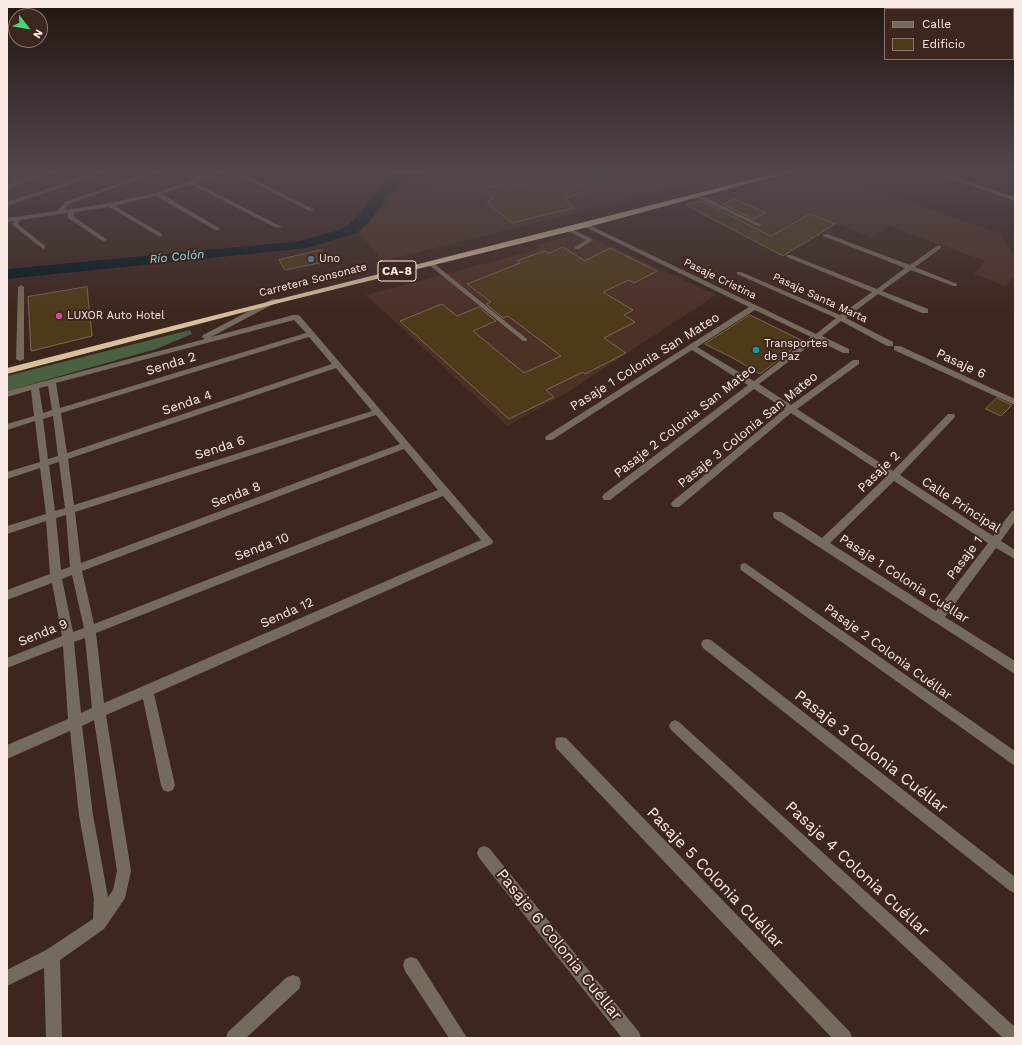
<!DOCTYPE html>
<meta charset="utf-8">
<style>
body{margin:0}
#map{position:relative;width:1022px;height:1045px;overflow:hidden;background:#3d261e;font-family:"Work Sans",sans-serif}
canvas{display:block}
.frame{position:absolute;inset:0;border:8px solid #fcece7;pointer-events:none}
.legend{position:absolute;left:884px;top:8px;width:130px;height:52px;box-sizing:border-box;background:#3d261e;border:1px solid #89756e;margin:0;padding:5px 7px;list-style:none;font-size:12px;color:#fcece7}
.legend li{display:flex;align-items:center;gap:8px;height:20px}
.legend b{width:20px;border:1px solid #89756e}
.north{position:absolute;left:8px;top:8px;width:40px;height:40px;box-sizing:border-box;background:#3d261e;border:1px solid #89756e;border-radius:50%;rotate:121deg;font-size:11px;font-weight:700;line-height:16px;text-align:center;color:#fcece7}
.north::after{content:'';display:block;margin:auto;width:14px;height:18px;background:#41d77c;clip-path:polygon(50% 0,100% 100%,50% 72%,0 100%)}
</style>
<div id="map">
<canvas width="1022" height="1045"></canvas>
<div class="frame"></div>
<ul class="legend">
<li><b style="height:5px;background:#756b5c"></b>Calle</li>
<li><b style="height:11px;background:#4e3a19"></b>Edificio</li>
</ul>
<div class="north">N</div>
</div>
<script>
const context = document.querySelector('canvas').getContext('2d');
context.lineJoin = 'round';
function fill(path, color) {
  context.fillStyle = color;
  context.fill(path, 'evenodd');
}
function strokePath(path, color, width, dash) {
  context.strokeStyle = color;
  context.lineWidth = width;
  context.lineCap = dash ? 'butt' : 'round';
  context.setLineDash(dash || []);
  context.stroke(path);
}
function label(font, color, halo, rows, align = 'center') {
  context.font = font + ' "Work Sans",sans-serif';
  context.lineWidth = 4;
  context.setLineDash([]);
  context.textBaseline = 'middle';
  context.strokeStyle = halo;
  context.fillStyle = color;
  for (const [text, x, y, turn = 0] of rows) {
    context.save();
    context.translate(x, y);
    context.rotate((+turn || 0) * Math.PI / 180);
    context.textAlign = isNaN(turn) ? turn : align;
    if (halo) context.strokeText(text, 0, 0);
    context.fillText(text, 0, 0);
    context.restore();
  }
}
const built = new Path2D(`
 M 516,172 L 680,172 L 696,182 L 383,261 L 359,232 L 386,204 L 390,195 L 415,186 L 463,185 Z
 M 806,172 L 820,172 L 999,233 L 1015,257 L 1015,276 L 1006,286 L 974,274 L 985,261 L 889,226 L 872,237 L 837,224 L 783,256 L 684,205 Z
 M 582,233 L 716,295 L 568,392 L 507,426 L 366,295 L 540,249 L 536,245 Z`);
const green = new Path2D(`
 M 8,172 L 41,172 L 43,173 L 19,181 Z
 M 581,172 L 642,172 L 595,183 Z`);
const forest = new Path2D(`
 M 190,330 L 192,334 L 156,349 L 7,391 L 7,376 Z`);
const river = new Path2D(`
 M 404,172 L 423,172 L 422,175 L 406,181 L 387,196 L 372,218 L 357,233 L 307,248 L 7,279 L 7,269 L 301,241 C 311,237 341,231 348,225 C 369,208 377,182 404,172 Z`);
const building = new Path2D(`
 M 566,174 L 591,191 L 564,198 L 574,208 L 512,223 L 487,202 L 494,199 L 482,189 L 502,185 L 505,188 Z
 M 735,199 L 766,213 L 753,219 L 723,204 Z
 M 701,201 L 771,236 L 810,214 L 835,224 L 783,256 L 686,205 Z
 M 563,247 L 585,261 L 610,248 L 657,271 L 634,283 L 629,280 L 603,292 L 633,310 L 624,315 L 635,322 L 604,338 L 626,353 L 585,374 L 583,372 L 546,390 L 554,397 L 509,419 L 400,321 L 442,304 L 457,316 L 479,307 L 496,321 L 473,331 L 524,373 L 561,356 L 508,316 L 503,318 L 486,304 L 491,302 L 467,284 L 520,263 L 517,261 L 544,251 L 549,253 Z
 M 321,250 L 329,261 L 285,270 L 279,260 Z
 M 87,287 L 92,336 L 31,351 L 28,297 Z
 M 750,315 L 803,341 L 760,374 L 733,358 L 705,344 Z
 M 997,398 L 1012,405 L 1001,416 L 986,409 Z`);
const lane = new Path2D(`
 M 696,195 L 700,195 L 762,225 L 758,226 L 696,197 Z
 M 566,228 L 570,228 L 593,240 L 579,249 L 575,249 L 575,247 L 586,240 L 566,230 Z
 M 428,262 L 432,262 L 527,339 L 527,341 L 523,341 L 428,264 Z`);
const street = new Path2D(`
 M 46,172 L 55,172 L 7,189 L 7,185 Z
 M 97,172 L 106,172 L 7,206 L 7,202 Z
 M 150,172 L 159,172 L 69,204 L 64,210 L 110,203 L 155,193 L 197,178 L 188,172 L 195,172 L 202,177 L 214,172 L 223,172 L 196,183 L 282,227 L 277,228 L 190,184 L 162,194 L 219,228 L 219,230 L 215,230 L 156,196 L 115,206 L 162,234 L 162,236 L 160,237 L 109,207 L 75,212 L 73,216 L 106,239 L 107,240 L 104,242 L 68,218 L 68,213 L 20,220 L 18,224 L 45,246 L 45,248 L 43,249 L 15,227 L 12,224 L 14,221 L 7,222 L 7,218 L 57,211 L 65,202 Z
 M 232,172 L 239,172 L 315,210 L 310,211 Z
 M 930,172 L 939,172 L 1015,197 L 1015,201 Z
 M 583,224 L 587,224 L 816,334 L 836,318 L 737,274 L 737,272 L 741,272 L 840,315 L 872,292 L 787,257 L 787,255 L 791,255 L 877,289 L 905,268 L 823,236 L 823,234 L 827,234 L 910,265 L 937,246 L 941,246 L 941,248 L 915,267 L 957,284 L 957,286 L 953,286 L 911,270 L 882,291 L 928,309 L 928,313 L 922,313 L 878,294 L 846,318 L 893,342 L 893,346 L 887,346 L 841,321 L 822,336 L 849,349 L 849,353 L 843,353 L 817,340 L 759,384 L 791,405 L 853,360 L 859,360 L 859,364 L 797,409 L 893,471 L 948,414 L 954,414 L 955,416 L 954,418 L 900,475 L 993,536 L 1012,511 L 1015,510 L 1015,521 L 1001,541 L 1015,550 L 1015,559 L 996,548 L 945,617 L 1015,661 L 1015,674 L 774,518 L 773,515 L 774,512 L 782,512 L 822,538 L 887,476 L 791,413 L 679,507 L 673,507 L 671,504 L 673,501 L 785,409 L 754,389 L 610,500 L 604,500 L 602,497 L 604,494 L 748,385 L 692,350 L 552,440 L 546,440 L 545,438 L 546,436 L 749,307 L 583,226 ZM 755,310 L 811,337 L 754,381 L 697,347 ZM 894,481 L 988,543 L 936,611 L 830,543 Z
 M 21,285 L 24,287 L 24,359 L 20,361 L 16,359 L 18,287 Z
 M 272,299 L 278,299 L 279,301 L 211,337 L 293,315 L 299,315 L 493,541 L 492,544 L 154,694 L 175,785 L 173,790 L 168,792 L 163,790 L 161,785 L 143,699 L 106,715 L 131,871 L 125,898 L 104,929 L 60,960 L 62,1038 L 46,1038 L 44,968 L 7,986 L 7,970 L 46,950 L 93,919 L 94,899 L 79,815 L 70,731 L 7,759 L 7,745 L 68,719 L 63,646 L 7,668 L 7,658 L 62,636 L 52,583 L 7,600 L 7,590 L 50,574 L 46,521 L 7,534 L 7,526 L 46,514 L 40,468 L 7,479 L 7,472 L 40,462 L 35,421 L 7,430 L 7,424 L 34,416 L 31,390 L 7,397 L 7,391 L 205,339 L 202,337 L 203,335 ZM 294,320 L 306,333 L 60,408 L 56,383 ZM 309,337 L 332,364 L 67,453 L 61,413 ZM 336,368 L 372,411 L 74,505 L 68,459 ZM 48,386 L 52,410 L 43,413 L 39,388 ZM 376,415 L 400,444 L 81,563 L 75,512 ZM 53,416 L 58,456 L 48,459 L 43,419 ZM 404,449 L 438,490 L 94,624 L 82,571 ZM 59,462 L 65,508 L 55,511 L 49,465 ZM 443,496 L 481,540 L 104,703 L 96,633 ZM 66,515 L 70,567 L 61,570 L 56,518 ZM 72,575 L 84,628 L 73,632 L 62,579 ZM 85,638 L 92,708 L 81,713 L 74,642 ZM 94,720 L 117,871 L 113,890 L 108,897 L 93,815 L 82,726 Z
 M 894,346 L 900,346 L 1015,399 L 1015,405 L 894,350 Z
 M 745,563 L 1015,751 L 1015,766 L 741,570 L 740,567 L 741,564 Z
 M 707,639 L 711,640 L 1015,877 L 1015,893 L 1010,891 L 703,648 L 701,644 L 703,640 Z
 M 675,720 L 679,722 L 1015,1027 L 1015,1038 L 1003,1038 L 671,730 L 669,726 L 671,722 Z
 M 561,737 L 566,738 L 850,1032 L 852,1038 L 832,1038 L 556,748 L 555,743 L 556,738 Z
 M 484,846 L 489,848 L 639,1032 L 641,1038 L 622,1038 L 479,858 L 477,853 L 479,848 Z
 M 411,957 L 417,959 L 467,1038 L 449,1038 L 405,971 L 403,965 L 405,959 Z
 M 293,975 L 299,977 L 301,983 L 299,989 L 246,1038 L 226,1038 L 228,1032 L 287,977 Z`);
const highway = new Path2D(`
 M 779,172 L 791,172 L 588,227 L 279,303 L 7,374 L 7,368 C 264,302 522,239 779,172 Z`);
const markers = [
 [311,259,4,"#5c6f8a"],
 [59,316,4,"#d1479c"],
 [756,350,4,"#0f9aa8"]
];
const farPoinames = [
 ["Uno",319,259],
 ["LUXOR Auto Hotel",67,316],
 ["Transportes",764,344],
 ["de Paz",764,357]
];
const farStreetnames = [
 ["Pasaje Cristina",720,279,26],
 ["Carretera Sonsonate",313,280,-14],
 ["Pasaje Santa Marta",820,298,25]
];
const farWaternames = [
 ["Río Colón",177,257,-6]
];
const shields = [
 [397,271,38]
];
const shieldNames = [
 ["CA-8",397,271]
];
const streetNames = [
 ["Pasaje 1 Colonia San Mateo",645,362,-32],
 ["Senda 2",171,364,-17],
 ["Pasaje 6",961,364,25],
 ["Senda 4",187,403,-19],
 ["Pasaje 2 Colonia San Mateo",685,421,-38],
 ["Pasaje 3 Colonia San Mateo",748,430,-39],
 ["Senda 6",220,448,-18],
 ["Pasaje 2",879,472,-44],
 ["Senda 8",236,495,-21],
 ["Calle Principal",961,505,33],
 ["Senda 10",262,547,-21],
 ["Pasaje 1",965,558,-53],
 ["Pasaje 1 Colonia Cuéllar",904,579,33],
 ["Senda 12",287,613,-24],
 ["Senda 9",43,633,-22],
 ["Pasaje 2 Colonia Cuéllar",888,652,36]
];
const nearStreetnames = [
 ["Pasaje 3 Colonia Cuéllar",871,752,38],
 ["Pasaje 4 Colonia Cuéllar",857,869,43],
 ["Pasaje 5 Colonia Cuéllar",715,878,46],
 ["Pasaje 6 Colonia Cuéllar",559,945,51]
];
fill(built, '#4d3026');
fill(green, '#3f5338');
fill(forest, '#496041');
fill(river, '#01181f');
fill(building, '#4e3a19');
strokePath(building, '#786954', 1);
fill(lane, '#756b5c');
fill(street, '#756b5c');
fill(highway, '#d9c09c');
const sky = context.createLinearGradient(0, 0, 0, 319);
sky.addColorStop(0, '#221510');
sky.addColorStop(0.54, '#51474c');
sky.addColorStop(1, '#51474c00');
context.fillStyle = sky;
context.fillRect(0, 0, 1022, 319);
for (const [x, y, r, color] of markers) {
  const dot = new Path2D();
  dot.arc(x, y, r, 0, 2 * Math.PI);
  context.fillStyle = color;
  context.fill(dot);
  strokePath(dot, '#3d261e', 1.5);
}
label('11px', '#fcece7', '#3d261e', farPoinames, 'left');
label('11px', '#fcece7', '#3d261e', farStreetnames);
label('italic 12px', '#8adbf3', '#3d261e', farWaternames);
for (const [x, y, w] of shields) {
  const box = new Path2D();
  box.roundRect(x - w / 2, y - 10, w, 20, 3);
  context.fillStyle = '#3d261e';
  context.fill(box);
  strokePath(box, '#fcece7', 1);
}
label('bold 12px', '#fcece7', null, shieldNames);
label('13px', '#fcece7', '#3d261e', streetNames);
label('16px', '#fcece7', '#3d261e', nearStreetnames);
</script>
